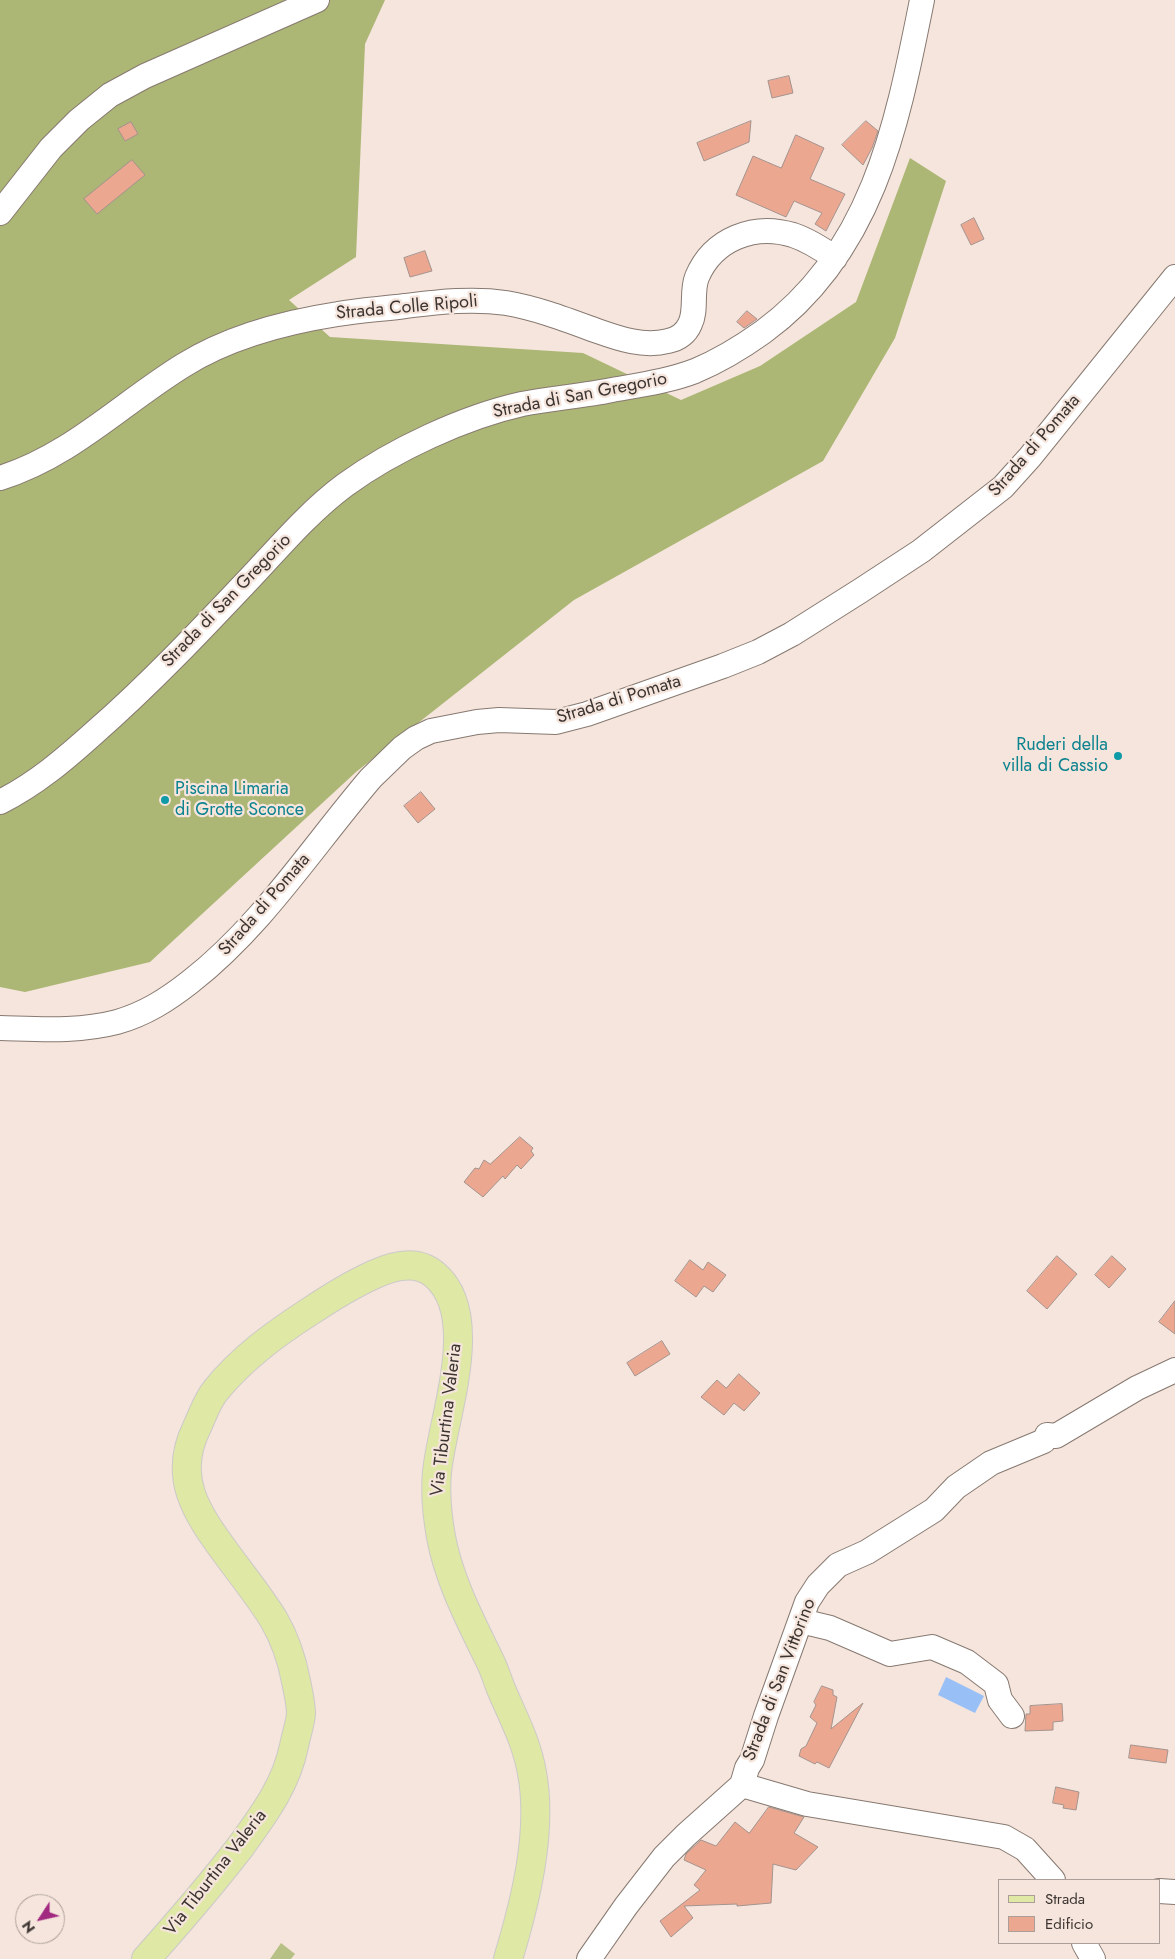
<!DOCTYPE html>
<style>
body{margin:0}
#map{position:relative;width:1175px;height:1959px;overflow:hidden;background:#f5e5dc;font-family:Jost,sans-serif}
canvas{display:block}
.legend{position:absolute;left:998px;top:1879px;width:162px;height:65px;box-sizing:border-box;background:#f5e5dc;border:1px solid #ab9e98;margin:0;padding:6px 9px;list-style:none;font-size:15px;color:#3b3431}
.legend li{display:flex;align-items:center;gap:10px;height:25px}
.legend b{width:25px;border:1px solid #ab9e98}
.north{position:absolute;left:15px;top:1894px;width:50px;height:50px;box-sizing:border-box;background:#f5e5dc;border:1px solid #ab9e98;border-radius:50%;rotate:235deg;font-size:14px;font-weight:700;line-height:20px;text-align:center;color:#3b3431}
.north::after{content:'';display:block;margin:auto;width:18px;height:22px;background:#a12980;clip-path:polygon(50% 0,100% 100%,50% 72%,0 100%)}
</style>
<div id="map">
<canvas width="1175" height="1959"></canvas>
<ul class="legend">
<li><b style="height:6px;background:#e0e8a6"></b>Strada</li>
<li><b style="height:14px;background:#eca791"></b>Edificio</li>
</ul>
<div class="north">N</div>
</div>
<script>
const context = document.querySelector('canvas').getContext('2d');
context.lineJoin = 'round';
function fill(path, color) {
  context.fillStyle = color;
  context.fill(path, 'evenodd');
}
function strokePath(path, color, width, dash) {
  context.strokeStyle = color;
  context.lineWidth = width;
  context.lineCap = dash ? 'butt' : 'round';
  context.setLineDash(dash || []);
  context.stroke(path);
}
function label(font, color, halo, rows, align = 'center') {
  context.font = font + ' Jost,sans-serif';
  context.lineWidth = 4.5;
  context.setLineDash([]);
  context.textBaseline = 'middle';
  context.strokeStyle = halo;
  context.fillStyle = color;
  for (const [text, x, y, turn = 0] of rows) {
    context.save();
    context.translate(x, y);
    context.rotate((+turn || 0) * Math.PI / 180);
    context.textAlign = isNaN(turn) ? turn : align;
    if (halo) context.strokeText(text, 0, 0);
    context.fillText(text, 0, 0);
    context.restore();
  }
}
const green = new Path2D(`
 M 281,1943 L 295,1954 L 291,1959 L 270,1959 Z`);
const forest = new Path2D(`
 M 0,0 L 385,0 L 365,44 L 356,257 L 289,300 L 330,337 L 583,353 L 681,400 L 760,366 L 856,302 L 910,158 L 946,181 L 895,338 L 823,461 L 574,600 L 356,772 L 150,962 L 25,992 L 0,987 Z`);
const water = new Path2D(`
 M 946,1677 L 984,1696 L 975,1713 L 938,1695 Z`);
const building = new Path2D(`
 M 789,76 L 793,93 L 772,98 L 768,81 Z
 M 751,121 L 749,142 L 704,161 L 697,143 Z
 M 866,121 L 878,131 L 872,148 L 863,165 L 842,145 Z
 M 131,122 L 138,134 L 125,141 L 118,129 Z
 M 796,135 L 824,148 L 810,179 L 845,194 L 826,231 L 815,224 L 822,213 L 794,201 L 786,217 L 736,195 L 753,156 L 781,168 Z
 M 132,160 L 145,175 L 97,214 L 84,199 Z
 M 974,218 L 984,239 L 971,245 L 961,225 Z
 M 425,251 L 432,271 L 410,277 L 404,258 Z
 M 747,311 L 757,319 L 744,328 L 737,322 Z
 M 421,792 L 435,809 L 418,823 L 404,806 Z
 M 520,1137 L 533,1148 L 531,1151 L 534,1155 L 521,1169 L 517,1165 L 505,1179 L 503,1176 L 483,1197 L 464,1182 L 475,1168 L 479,1169 L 484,1160 L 490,1164 Z
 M 1057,1256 L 1077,1274 L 1047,1309 L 1027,1291 Z
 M 1112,1256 L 1126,1269 L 1109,1288 L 1095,1275 Z
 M 690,1260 L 703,1270 L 708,1262 L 726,1275 L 713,1292 L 704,1286 L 696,1297 L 675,1281 Z
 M 1175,1301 L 1175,1334 L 1159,1322 Z
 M 662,1341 L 670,1354 L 635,1376 L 627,1363 Z
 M 739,1374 L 760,1393 L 744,1411 L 734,1403 L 724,1415 L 701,1397 L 717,1380 L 726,1388 Z
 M 822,1686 L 833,1690 L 833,1695 L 837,1697 L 831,1729 L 863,1703 L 829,1768 L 817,1762 L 815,1764 L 799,1756 L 801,1749 L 806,1746 L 817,1723 L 810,1717 L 816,1705 L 814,1702 Z
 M 1062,1704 L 1063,1721 L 1053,1722 L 1053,1730 L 1025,1731 L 1026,1714 L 1030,1714 L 1030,1706 Z
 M 1131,1745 L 1168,1750 L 1166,1763 L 1129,1758 Z
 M 1056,1787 L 1079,1792 L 1076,1810 L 1063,1808 L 1064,1805 L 1053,1803 Z
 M 769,1807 L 804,1817 L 794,1833 L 818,1847 L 796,1870 L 773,1864 L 771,1903 L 737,1906 L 737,1904 L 684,1906 L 693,1918 L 671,1937 L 660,1921 L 700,1890 L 694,1885 L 706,1870 L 684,1860 L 686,1854 L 701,1840 L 716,1846 L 735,1822 L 749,1833 Z`);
const minor = new Path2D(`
 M 0,213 L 51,148 L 79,120 L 110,95 L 145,76 L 317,0
 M 0,478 C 71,456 122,403 184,365 C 229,337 286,322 338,314 C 360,310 383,309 405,306 C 439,302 472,298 506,303 C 535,308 562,318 589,328 C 615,337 641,348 668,341 C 678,339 686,333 690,324 C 697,310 691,292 697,277 C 713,239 754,223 793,235 C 808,240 822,249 835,258
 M 0,802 C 36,784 65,759 94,733 C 150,684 201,630 252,576 C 281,545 310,511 345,485 C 393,450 464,417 522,404 C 552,398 583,396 612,390 C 640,385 669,381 695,371 C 719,361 742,347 763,332 C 873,252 897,125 922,0
 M 0,1028 C 39,1029 79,1032 117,1022 C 145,1014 167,1000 190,982 C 262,926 312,847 371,778 L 402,748 L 416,738 L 431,731 L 477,722 L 499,720 L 556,722 L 587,714 L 723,666 L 758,652 L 792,634 L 860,591 L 921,551 L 1003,487 L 1030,457 L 1175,277
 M 801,1621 L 830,1628 L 890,1654 L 932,1647 L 967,1662 L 996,1684 L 1000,1700 L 1012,1716
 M 742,1785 L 807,1804 L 1004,1837 L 1025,1849 L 1053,1880
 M 1159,1891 L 1175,1892
 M 1084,1943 L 1093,1959
 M 589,1959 L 626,1906 L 664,1857 L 686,1835 L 742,1785 L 747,1768 L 752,1760 L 766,1716 L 807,1602 L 818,1585 L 838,1565 L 867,1552 L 934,1510 L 956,1487 L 991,1463 L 1044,1441 L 1047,1435 L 1056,1436 L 1137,1388 L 1175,1370`);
const major = new Path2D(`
 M 146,1959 C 179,1922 211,1885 241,1846 C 264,1814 286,1785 294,1746 C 296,1735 300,1725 301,1714 C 301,1703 298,1692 296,1681 C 292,1660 285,1639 274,1620 C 260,1597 242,1575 226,1553 C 196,1512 172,1477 197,1427 C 203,1414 207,1401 216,1390 C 242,1358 275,1334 309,1312 C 330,1298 351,1285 373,1275 C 392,1266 417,1259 435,1275 C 483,1316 442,1419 437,1472 C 435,1494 437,1515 441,1537 C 449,1580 470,1620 489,1659 C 494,1668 497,1679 501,1689 C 513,1717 527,1743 532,1773 C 543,1832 525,1903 508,1959`);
const markers = [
 [1118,756,5,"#0f9aa8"],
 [165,800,5,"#0f9aa8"]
];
const streetNames = [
 ["Strada Colle Ripoli",407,308,-5],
 ["Strada di San Gregorio",580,396,-11],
 ["Strada di Pomata",1035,446,-49],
 ["Strada di San Gregorio",227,601,-46],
 ["Strada di Pomata",619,700,-17],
 ["Strada di Pomata",265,905,-49],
 ["Via Tiburtina Valeria",447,1420,-83],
 ["Strada di San Vittorino",780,1680,-69],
 ["Via Tiburtina Valeria",216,1873,-52]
];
const cultureNames = [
 ["Ruderi della",1108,746],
 ["villa di Cassio",1108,767],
 ["Piscina Limaria",175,790,"left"],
 ["di Grotte Sconce",175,811,"left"]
];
fill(green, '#b7c185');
fill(forest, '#acb675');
fill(water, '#99c0f6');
fill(building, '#eca791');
strokePath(building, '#a4938e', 1);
strokePath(minor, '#877971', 26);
strokePath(major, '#cccac9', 30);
strokePath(minor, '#fff', 24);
strokePath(major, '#e0e8a6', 28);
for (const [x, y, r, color] of markers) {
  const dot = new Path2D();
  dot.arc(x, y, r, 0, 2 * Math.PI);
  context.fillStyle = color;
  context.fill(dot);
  strokePath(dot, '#f5e5dc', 2);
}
label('18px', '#3b3431', '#f5e5dc', streetNames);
label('18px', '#0d838f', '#f5e5dc', cultureNames, 'right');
</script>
